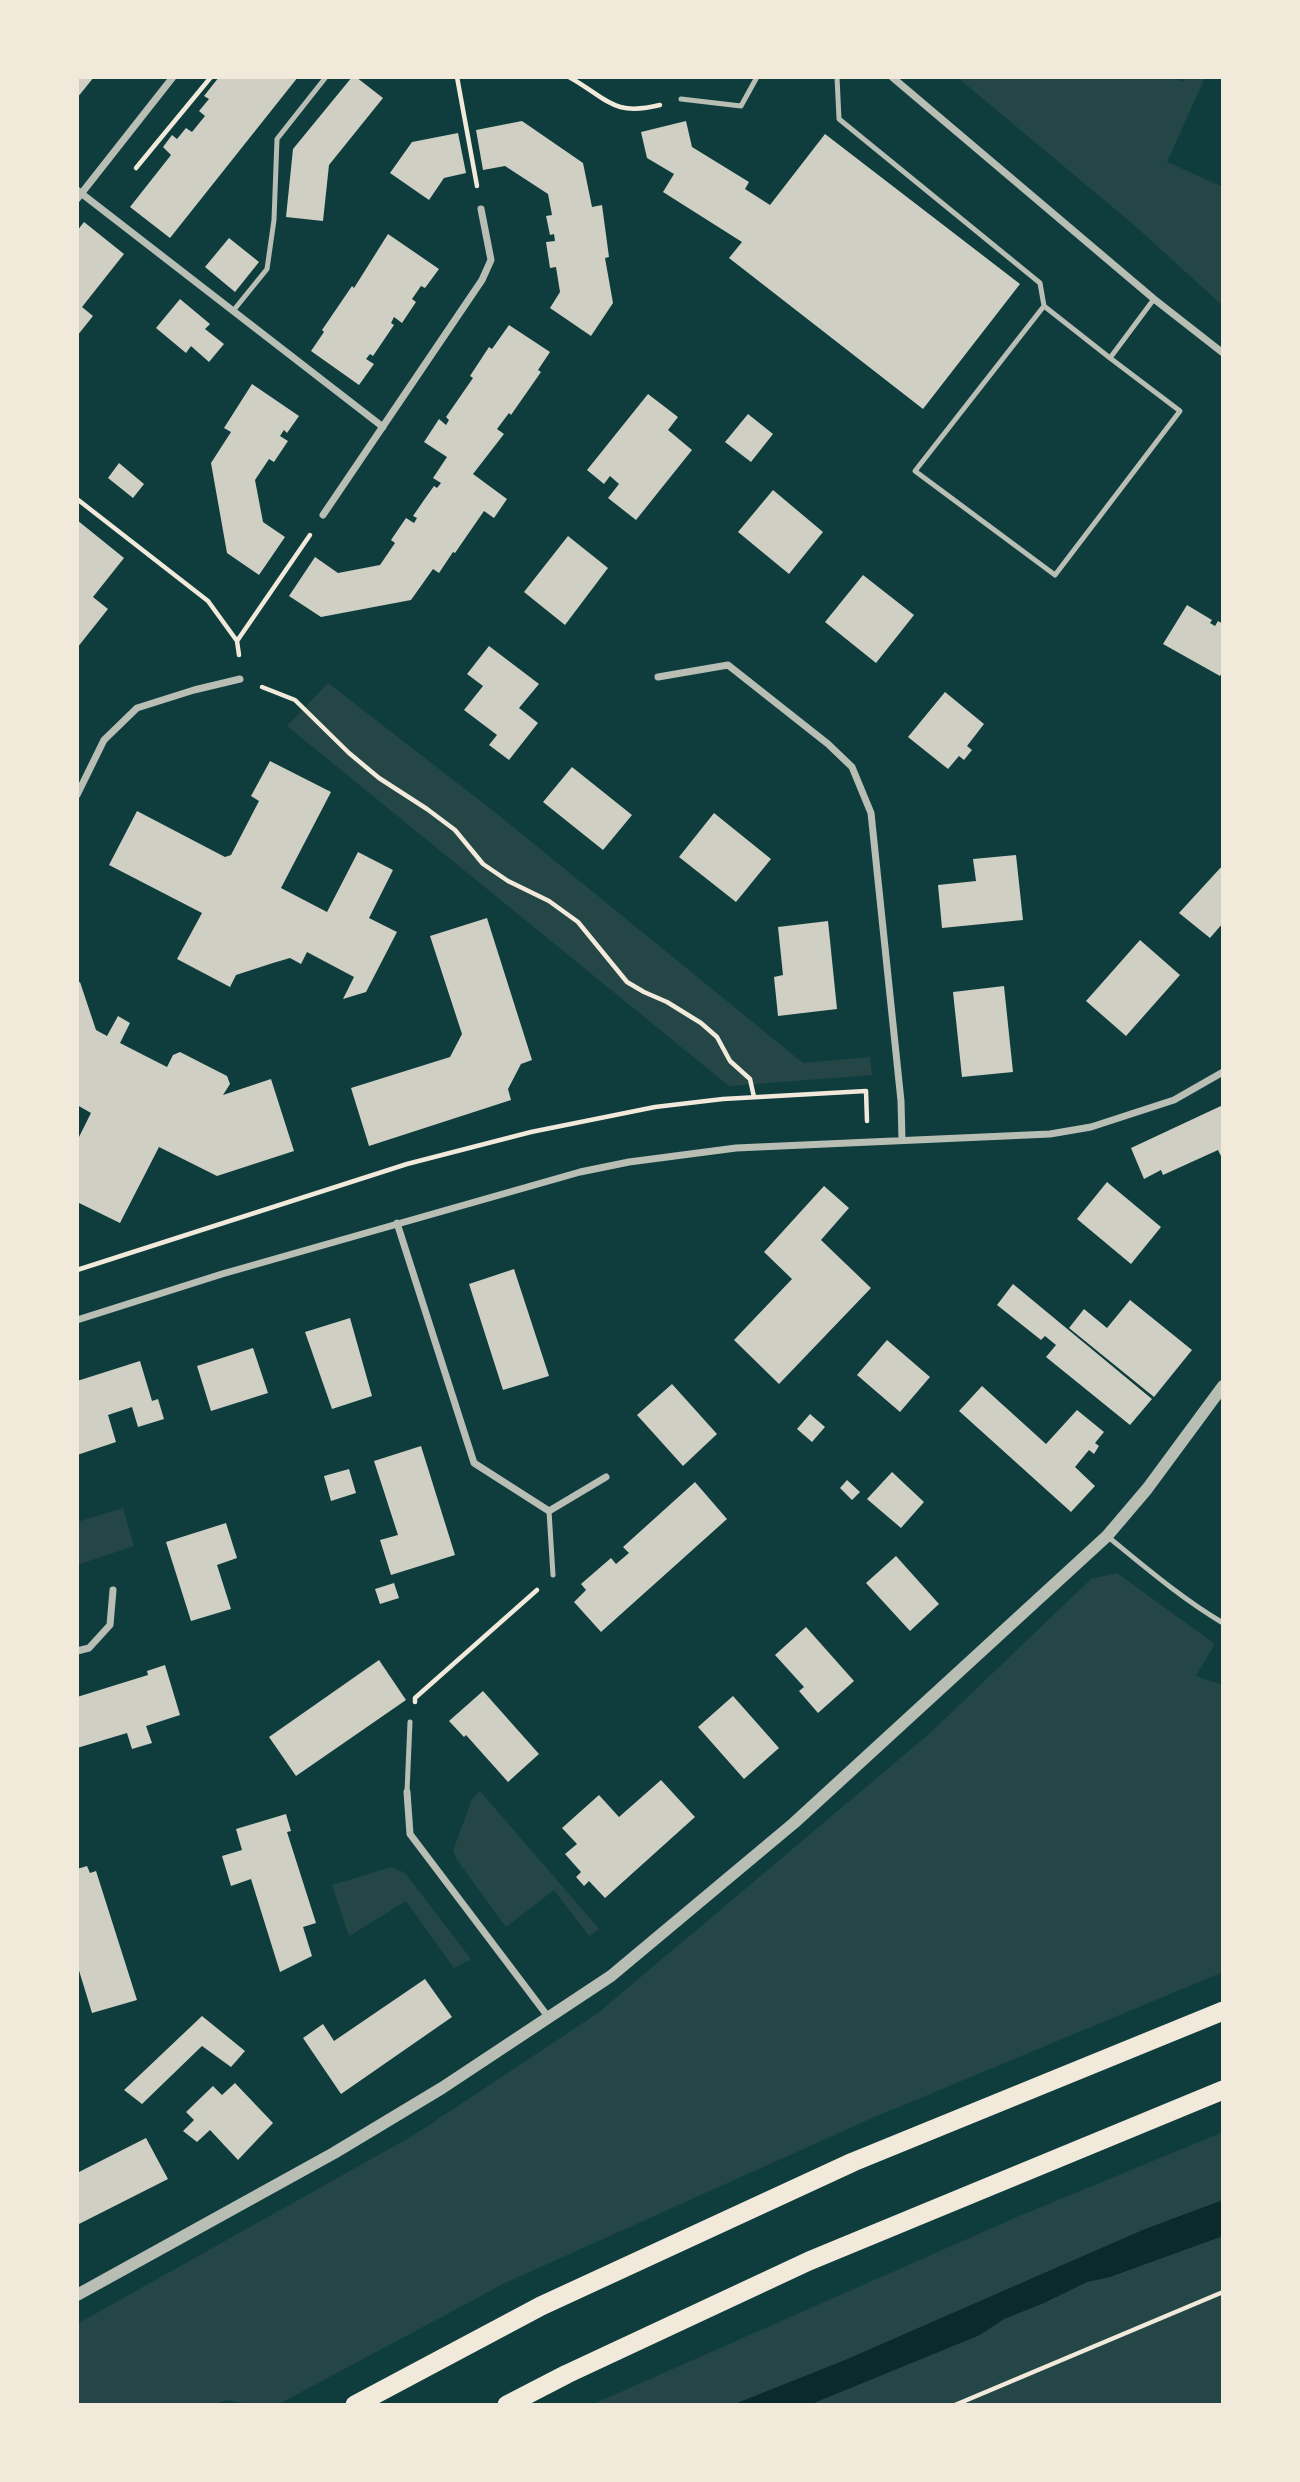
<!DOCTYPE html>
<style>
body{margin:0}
#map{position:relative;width:1300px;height:2482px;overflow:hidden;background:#0f3d3e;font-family:"Roboto Condensed",sans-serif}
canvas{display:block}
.frame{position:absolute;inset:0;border:79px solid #f1e9da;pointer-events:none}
</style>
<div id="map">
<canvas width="1300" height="2482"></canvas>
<div class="frame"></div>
</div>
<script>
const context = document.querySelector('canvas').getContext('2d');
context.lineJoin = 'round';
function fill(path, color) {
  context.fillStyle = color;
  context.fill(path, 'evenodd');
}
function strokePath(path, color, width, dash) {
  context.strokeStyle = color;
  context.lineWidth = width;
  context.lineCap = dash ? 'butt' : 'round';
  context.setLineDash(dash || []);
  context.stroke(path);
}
const green = new Path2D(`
 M 957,77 L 1172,77 L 1183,82 L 1185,77 L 1205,77 L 1167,162 L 1223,187 L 1223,306 L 1134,225 Z
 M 328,683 L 496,813 L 803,1063 L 870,1057 L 872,1075 L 729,1086 L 287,726 Z
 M 123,1508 L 134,1546 L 77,1565 L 77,1522 Z
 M 1117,1573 L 1215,1644 L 1196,1676 L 1223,1685 L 1223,1972 L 870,2119 L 505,2283 L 277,2405 L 253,2405 L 226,2400 L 215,2405 L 77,2405 L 77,2324 L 414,2135 L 598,2013 L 929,1734 L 1091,1579 Z
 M 480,1791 L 599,1929 L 589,1936 L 554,1890 L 506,1927 L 457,1860 L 453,1851 L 472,1799 Z
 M 392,1867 L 405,1873 L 471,1959 L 454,1968 L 406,1901 L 349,1936 L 332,1885 Z
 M 1223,2132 L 1223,2405 L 591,2405 L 1017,2217 Z`);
const water = new Path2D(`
 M 1223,2200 L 1223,2236 L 1110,2277 L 1087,2282 L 1044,2303 L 1004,2319 L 980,2335 L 809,2405 L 732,2405 L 845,2360 L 1145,2229 Z`);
const building = new Path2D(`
 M 77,77 L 94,77 L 77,98 Z
 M 219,77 L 298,77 L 170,238 L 130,207 L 171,155 L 163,147 L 172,135 L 177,139 L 186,128 L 192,132 L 205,116 L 199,111 L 209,99 L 204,96 Z
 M 352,77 L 356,77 L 383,98 L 329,165 L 323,221 L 286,217 L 293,149 Z
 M 522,121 L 583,163 L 592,207 L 602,205 L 609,257 L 605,258 L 613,303 L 591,336 L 550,308 L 560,292 L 556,267 L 550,268 L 546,242 L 555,241 L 554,234 L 550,235 L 546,216 L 552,215 L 548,194 L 505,166 L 483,170 L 476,130 Z
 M 686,121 L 692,147 L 749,182 L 745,189 L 770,205 L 825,134 L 1020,284 L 923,409 L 729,258 L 742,242 L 663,192 L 674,174 L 647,158 L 641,132 Z
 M 458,133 L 466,173 L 444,178 L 429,200 L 390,173 L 412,142 Z
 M 84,222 L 124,254 L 82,307 L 93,316 L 77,336 L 77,231 Z
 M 388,234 L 439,269 L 425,288 L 421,286 L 412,299 L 416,302 L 402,323 L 394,317 L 391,323 L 394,325 L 373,356 L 370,354 L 366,359 L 374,364 L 359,385 L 311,351 L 324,332 L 322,330 L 352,286 L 354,288 Z
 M 229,238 L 259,262 L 235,292 L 205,267 Z
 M 180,299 L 210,324 L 205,329 L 224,344 L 209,362 L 191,346 L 186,353 L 156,328 Z
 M 509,325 L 550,352 L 538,370 L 541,372 L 511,415 L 509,413 L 497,429 L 504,434 L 473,474 L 507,499 L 494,518 L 484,511 L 455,553 L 453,552 L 439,573 L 433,569 L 411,600 L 321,617 L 289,596 L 315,557 L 338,573 L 380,565 L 395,543 L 391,540 L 406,518 L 414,523 L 417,518 L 413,516 L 424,500 L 434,486 L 437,488 L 441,483 L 433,478 L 447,457 L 424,442 L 439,419 L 446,425 L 449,420 L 446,417 L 473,378 L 470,376 L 489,347 L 492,349 Z
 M 252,384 L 299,416 L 287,433 L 284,430 L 280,436 L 288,441 L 274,462 L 269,459 L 255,480 L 263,522 L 285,537 L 259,575 L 227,553 L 211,463 L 231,432 L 224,428 Z
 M 648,394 L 678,417 L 668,430 L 692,450 L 636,520 L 608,498 L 619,484 L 610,476 L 604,484 L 587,470 Z
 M 748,414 L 773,434 L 751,462 L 725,442 Z
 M 119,463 L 144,484 L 133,498 L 108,478 Z
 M 773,490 L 823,532 L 789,574 L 738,532 Z
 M 77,520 L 124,558 L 93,597 L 108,609 L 77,648 Z
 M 568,536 L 608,568 L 565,625 L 524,592 Z
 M 863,575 L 914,615 L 876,663 L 825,622 Z
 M 1187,605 L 1212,620 L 1210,623 L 1215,626 L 1218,621 L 1223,624 L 1223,671 L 1220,676 L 1163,644 Z
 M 489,646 L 539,684 L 519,708 L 538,723 L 509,760 L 489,745 L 497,735 L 464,710 L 483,686 L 467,674 Z
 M 945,692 L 984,724 L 967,746 L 972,750 L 964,760 L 959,756 L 948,769 L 908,737 Z
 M 270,761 L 331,792 L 281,888 L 327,912 L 358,852 L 393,870 L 369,918 L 397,932 L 366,992 L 343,999 L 354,977 L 307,952 L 301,964 L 290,958 L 273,963 L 236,975 L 230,987 L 177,959 L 202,913 L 109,865 L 137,811 L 225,857 L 231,855 L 259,801 L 251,796 Z
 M 572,767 L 632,815 L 603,850 L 543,802 Z
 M 714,813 L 771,859 L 736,902 L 679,857 Z
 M 1016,855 L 1023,920 L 942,928 L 938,885 L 976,881 L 973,859 Z
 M 1223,865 L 1223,923 L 1210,938 L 1179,913 Z
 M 487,918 L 532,1060 L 521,1064 L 508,1089 L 511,1100 L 369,1146 L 351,1088 L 450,1057 L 462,1034 L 430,936 Z
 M 828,921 L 837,1009 L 778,1016 L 774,977 L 783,975 L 778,927 Z
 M 1140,940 L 1180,975 L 1126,1036 L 1086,1001 Z
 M 80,982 L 96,1030 L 107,1036 L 118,1016 L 130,1023 L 120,1043 L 167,1067 L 173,1055 L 180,1052 L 227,1076 L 230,1084 L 223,1095 L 271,1079 L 294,1151 L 217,1176 L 159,1147 L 120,1223 L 77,1202 L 77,1141 L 91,1113 L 77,1105 L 77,983 Z
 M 1004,986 L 1013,1072 L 962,1077 L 953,992 Z
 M 1223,1105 L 1223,1160 L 1218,1150 L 1163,1175 L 1161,1170 L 1144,1179 L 1131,1148 Z
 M 1107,1182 L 1161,1227 L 1131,1264 L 1077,1219 Z
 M 824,1186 L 849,1208 L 821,1240 L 871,1288 L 779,1384 L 734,1340 L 792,1279 L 764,1252 Z
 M 514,1269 L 549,1376 L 503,1390 L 469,1284 Z
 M 1013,1284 L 1152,1399 L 1130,1425 L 1046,1357 L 1056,1345 L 1045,1336 L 1041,1340 L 997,1305 Z
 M 1130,1300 L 1192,1350 L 1154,1397 L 1069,1328 L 1084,1309 L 1107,1328 Z
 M 350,1318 L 372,1396 L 332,1409 L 305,1332 Z
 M 887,1340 L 930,1377 L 900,1412 L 857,1375 Z
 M 253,1348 L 268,1393 L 211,1411 L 197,1366 Z
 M 140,1361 L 152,1401 L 158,1399 L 164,1419 L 138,1427 L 132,1407 L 108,1415 L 116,1442 L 77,1455 L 77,1381 Z
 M 672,1384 L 717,1434 L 683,1466 L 637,1415 Z
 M 982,1386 L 1046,1444 L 1077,1410 L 1104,1432 L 1095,1443 L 1099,1446 L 1094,1454 L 1089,1450 L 1075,1467 L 1095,1486 L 1071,1512 L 959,1411 Z
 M 810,1414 L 825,1427 L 812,1442 L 797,1429 Z
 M 421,1446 L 455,1555 L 391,1575 L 380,1540 L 398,1535 L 374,1461 Z
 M 349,1469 L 356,1493 L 331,1501 L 324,1476 Z
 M 892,1472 L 924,1502 L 901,1528 L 867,1499 Z
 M 847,1480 L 860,1492 L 852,1500 L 840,1488 Z
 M 695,1482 L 727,1519 L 601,1632 L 574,1602 L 586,1590 L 581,1584 L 611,1558 L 616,1564 L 629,1553 L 623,1547 Z
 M 226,1523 L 237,1558 L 217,1565 L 231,1609 L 191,1621 L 166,1542 Z
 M 896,1556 L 939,1604 L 910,1631 L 866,1583 Z
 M 394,1583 L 399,1598 L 380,1604 L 375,1589 Z
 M 806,1627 L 854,1681 L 818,1713 L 799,1691 L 804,1687 L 775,1655 Z
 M 379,1660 L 406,1700 L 296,1776 L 269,1737 Z
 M 165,1665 L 180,1715 L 146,1726 L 152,1743 L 132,1749 L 127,1733 L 77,1748 L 77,1697 L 148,1675 L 147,1671 Z
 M 483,1691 L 539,1754 L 508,1782 L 466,1735 L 464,1737 L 449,1721 Z
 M 733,1696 L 779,1748 L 744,1779 L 698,1727 Z
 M 661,1780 L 695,1817 L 605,1898 L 589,1881 L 584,1886 L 576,1877 L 581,1872 L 565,1854 L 577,1844 L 562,1828 L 599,1795 L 619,1817 Z
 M 286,1814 L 291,1831 L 287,1832 L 316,1923 L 303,1927 L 312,1956 L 280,1972 L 251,1879 L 231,1886 L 222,1856 L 242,1850 L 236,1829 Z
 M 87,1866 L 90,1873 L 96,1871 L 137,2000 L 92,2013 L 77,1964 L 77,1869 Z
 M 425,1979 L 452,2017 L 341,2094 L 303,2038 L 323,2024 L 334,2041 Z
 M 202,2016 L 245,2051 L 231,2067 L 202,2046 L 142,2104 L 124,2090 Z
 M 235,2083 L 273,2123 L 238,2160 L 210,2130 L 197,2142 L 183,2131 L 194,2120 L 186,2112 L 213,2086 L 222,2095 Z
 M 146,2138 L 168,2179 L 77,2225 L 77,2173 Z`);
const path = new Path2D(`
 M 457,77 L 477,186
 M 569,77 C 607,98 612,117 660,105
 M 136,168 L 211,77
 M 77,499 L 208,601 L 237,641 L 239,655
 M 237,641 L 310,535
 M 262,687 L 295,700 L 349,753 L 379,778 L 427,809 L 455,830 L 483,864 L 508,881 L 549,901 L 578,922 L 627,982 L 644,992 L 667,1002 L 701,1023 L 717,1037 L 730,1061 L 750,1079 L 754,1097
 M 77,1270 L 407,1164 L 531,1132 L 655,1107 L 723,1099 L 866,1091 L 867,1121
 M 415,1702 L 415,1698 L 537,1590
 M 955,2405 L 1223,2292`);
const service = new Path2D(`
 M 837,77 L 839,119 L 1040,283 L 1044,306
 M 681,99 L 741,106 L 757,77
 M 233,311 L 267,269 L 274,220 L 277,139 L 326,77
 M 1110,358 L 1044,306 L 915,471 L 1055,575 L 1180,411 L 1110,358 L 1154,299
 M 549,1511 L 553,1575
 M 1107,1536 C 1145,1567 1181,1598 1223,1623
 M 407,1792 L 410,1722`);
const minor = new Path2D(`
 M 892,77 L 1154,299 L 1223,353
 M 77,190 L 383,427
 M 77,199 L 173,77
 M 323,515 L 482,280 L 491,260 L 481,209
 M 658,677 L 728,665 L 828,744 L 852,767 L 871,813 L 901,1101 L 902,1140
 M 77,795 L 104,740 L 137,708 L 194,690 L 240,679
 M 397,1223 L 474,1463 L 549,1511 L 606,1477
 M 77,1320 L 222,1274 L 580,1172 L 629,1162 L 736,1148 L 1050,1134 L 1091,1127 L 1174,1100 L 1223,1072
 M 77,1651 L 89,1648 L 110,1625 L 113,1590
 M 407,1792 L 410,1834 L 549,2018`);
const tertiary = new Path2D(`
 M 77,2295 L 334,2153 L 442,2088 L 611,1976 L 794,1823 L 1107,1536 L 1147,1489 L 1223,1386`);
const trunk = new Path2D(`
 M 355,2405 L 541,2306 L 853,2162 L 1223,2011
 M 507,2405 L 567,2374 L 809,2261 L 1223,2090`);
fill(green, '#244646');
fill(water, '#0a2a2b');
fill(building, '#cfcfc3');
strokePath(path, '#f1e9da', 4.5);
strokePath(service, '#b8beb3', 5);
strokePath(minor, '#b8beb3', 7);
strokePath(tertiary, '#b8beb3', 12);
strokePath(trunk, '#f1e9da', 19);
</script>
